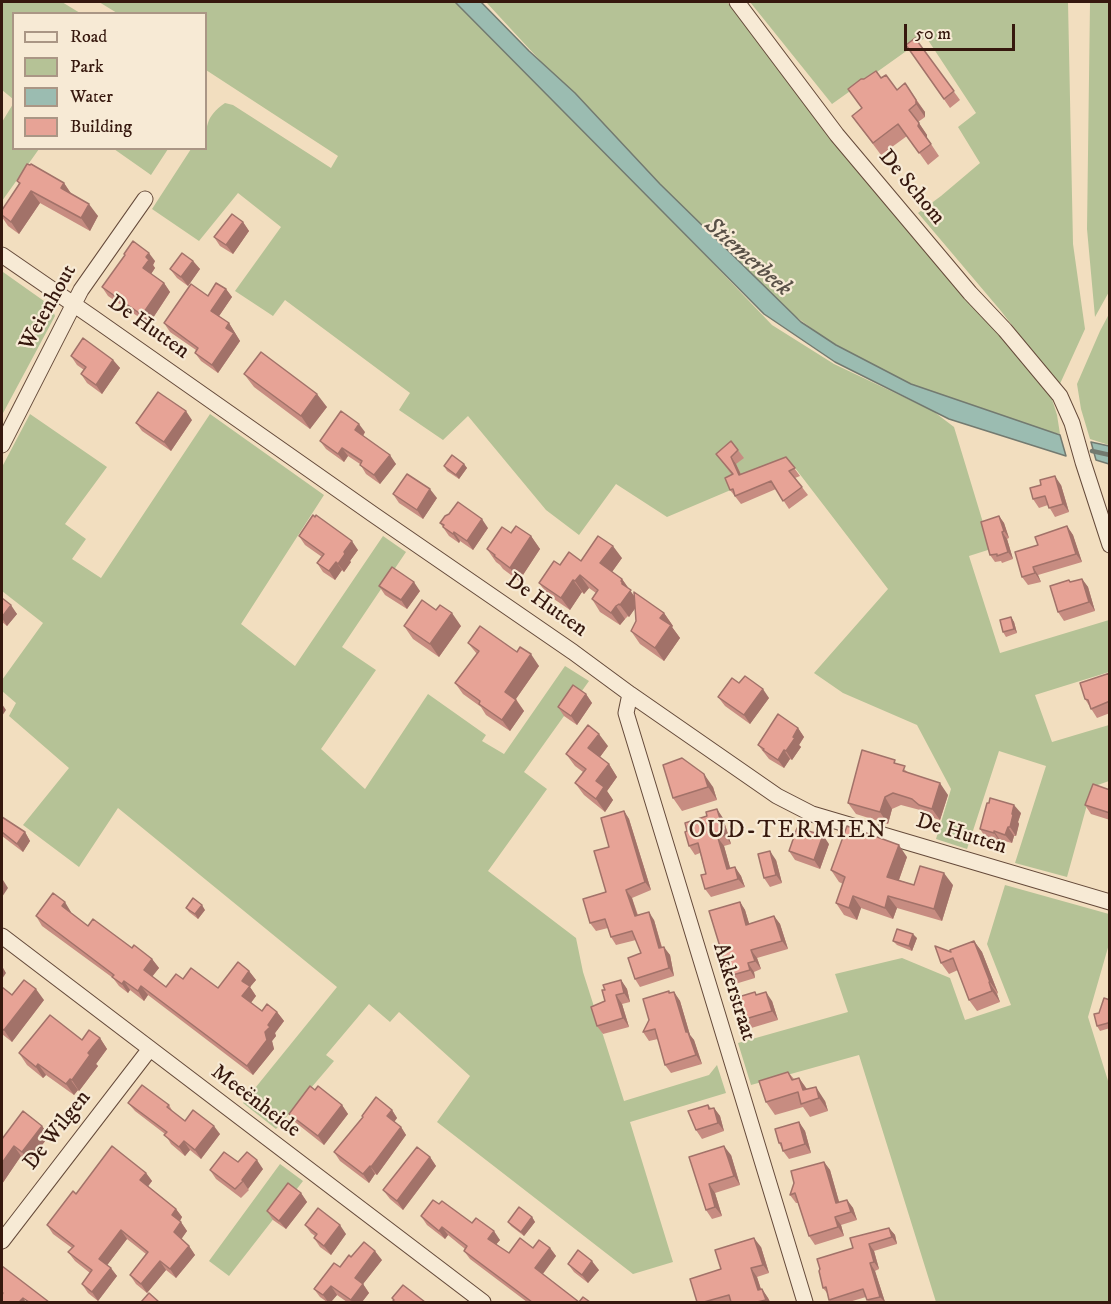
<!DOCTYPE html>
<meta charset="utf-8">
<style>
body{margin:0}
#map{position:relative;width:1111px;height:1304px;overflow:hidden;background:#f2debf;font-family:"IM FELL DW Pica",serif}
canvas{display:block}
.frame{position:absolute;inset:0;border:3px solid #36180e;pointer-events:none}
.legend{position:absolute;left:12px;top:12px;width:195px;height:138px;box-sizing:border-box;background:#f7ead5;border:2px solid #aa9685;margin:0;padding:8px 10px;list-style:none;font-size:18px;color:#36180e}
.legend li{display:flex;align-items:center;gap:12px;height:30px}
.legend b{width:30px;border:2px solid #aa9685}
.scale{position:absolute;left:904px;top:24px;width:111px;height:27px;box-sizing:border-box;border:3px solid #36180e;border-top:0;padding-left:8px;font-size:18px;line-height:21px;white-space:nowrap;color:#36180e;-webkit-text-stroke:4px #f7ead5;paint-order:stroke}
</style>
<div id="map">
<canvas width="1111" height="1304"></canvas>
<div class="frame"></div>
<ul class="legend">
<li><b style="height:8px;background:#f7ead5"></b>Road</li>
<li><b style="height:16px;background:#b5c296"></b>Park</li>
<li><b style="height:16px;background:#9bbcb1"></b>Water</li>
<li><b style="height:16px;background:#e7a396"></b>Building</li>
</ul>
<div class="scale">50 m</div>
</div>
<script>
const context = document.querySelector('canvas').getContext('2d');
context.lineJoin = 'round';
function fill(path, color) {
  context.fillStyle = color;
  context.fill(path, 'evenodd');
}
function strokePath(path, color, width, dash) {
  context.strokeStyle = color;
  context.lineWidth = width;
  context.lineCap = dash ? 'butt' : 'round';
  context.setLineDash(dash || []);
  context.stroke(path);
}
function label(font, color, halo, rows, align = 'center') {
  context.font = font + ' "IM FELL DW Pica",serif';
  context.lineWidth = 4.5;
  context.setLineDash([]);
  context.textBaseline = 'middle';
  context.strokeStyle = halo;
  context.fillStyle = color;
  for (const [text, x, y, turn = 0] of rows) {
    context.save();
    context.translate(x, y);
    context.rotate((+turn || 0) * Math.PI / 180);
    context.textAlign = isNaN(turn) ? turn : align;
    if (halo) context.strokeText(text, 0, 0);
    context.fillText(text, 0, 0);
    context.restore();
  }
}
const green = new Path2D(`
 M 2,2 L 62,2 L 80,13 L 14,14 L 13,99 L 2,90 Z
 M 99,2 L 463,2 L 524,66 L 772,325 L 834,364 L 933,411 L 954,427 L 991,549 L 969,556 L 1000,653 L 1109,620 L 1109,672 L 1035,695 L 1052,742 L 1109,725 L 1109,781 L 1092,787 L 1067,877 L 1015,863 L 1046,766 L 999,751 L 967,849 L 936,839 L 951,789 L 917,725 L 843,693 L 814,673 L 888,589 L 792,464 L 667,517 L 616,484 L 579,535 L 546,510 L 468,416 L 443,440 L 399,410 L 410,393 L 285,300 L 273,316 L 235,291 L 281,227 L 238,193 L 199,241 L 152,209 L 191,149 L 206,148 C 206,127 205,117 225,103 L 233,105 L 331,168 L 338,156 L 206,70 L 206,14 L 117,13 Z
 M 486,2 L 727,2 L 826,130 L 993,326 L 1052,399 L 1057,415 L 1060,434 L 978,415 L 849,356 L 795,316 L 758,285 L 630,158 Z
 M 750,2 L 1068,2 L 1073,244 L 1085,329 L 1059,386 L 1001,311 L 918,213 L 941,196 L 980,163 L 958,127 L 976,113 L 926,37 L 832,104 Z
 M 1083,2 L 1110,2 L 1110,290 L 1095,317 L 1087,229 L 1090,3 Z
 M 13,104 L 14,148 L 39,149 L 2,201 L 2,122 Z
 M 114,149 L 168,149 L 151,175 Z
 M 3,272 L 51,306 L 55,316 L 2,415 L 2,274 Z
 M 1109,314 L 1110,445 L 1109,445 L 1090,439 L 1081,409 L 1077,384 L 1100,331 Z
 M 30,414 L 107,467 L 65,524 L 86,539 L 72,559 L 101,578 L 210,414 L 324,495 L 241,624 L 295,666 L 383,536 L 406,552 L 342,647 L 376,670 L 321,749 L 365,789 L 428,694 L 486,735 L 482,741 L 504,754 L 565,666 L 589,681 L 524,772 L 547,789 L 488,871 L 576,938 L 583,972 L 624,1101 L 709,1075 L 717,1065 L 726,1093 L 630,1122 L 673,1262 L 633,1274 L 437,1122 L 470,1076 L 399,1012 L 390,1022 L 369,1004 L 326,1055 L 334,1061 L 276,1129 L 243,1103 L 337,987 L 118,808 L 79,867 L 23,825 L 69,768 L 9,716 L 16,703 L 2,691 L 2,680 L 43,623 L 2,591 L 2,467 Z
 M 1005,885 L 1109,914 L 1109,944 L 1088,1017 L 1109,1084 L 1109,1302 L 936,1302 L 859,1055 L 751,1085 L 738,1043 L 848,1012 L 835,974 L 902,958 L 950,978 L 965,1020 L 1011,1005 L 987,944 Z
 M 280,1164 L 303,1181 L 229,1276 L 209,1261 Z`);
const water = new Path2D(`
 M 455,2 L 481,2 L 529,51 L 575,93 L 660,184 L 801,322 L 836,345 L 911,384 L 1060,435 L 1066,456 L 949,419 L 835,362 L 764,314 Z
 M 1091,442 L 1109,446 L 1109,464 L 1096,460 Z`);
const stream = new Path2D(`
 M 1092,451 L 1110,455`);
const minor = new Path2D(`
 M 737,2 L 837,135 L 970,293 L 1005,330 L 1060,396 L 1072,423 L 1083,462 L 1110,545
 M 2,255 L 92,317 L 374,515 L 573,652 L 630,694 L 777,796 L 812,814 L 1110,902
 M 2,445 L 81,290 L 145,199
 M 630,694 L 626,713 L 805,1302
 M 2,936 L 483,1302
 M 2,1241 L 149,1050`);
const wall = new Path2D(`
 M 915,38 L 960,100 L 950,108 L 906,45 Z
 M 881,78 L 897,90 L 905,83 L 925,112 L 925,117 L 918,122 L 927,135 L 927,138 L 939,156 L 928,165 L 907,136 L 881,155 L 852,116 L 862,108 L 848,89 L 864,79 Z
 M 17,181 L 64,183 L 72,195 L 98,216 L 90,231 L 40,203 L 19,234 L 8,226 L 2,217 L 2,210 L 19,184 Z
 M 243,222 L 249,231 L 233,254 L 220,246 L 214,237 Z
 M 124,254 L 155,261 L 153,265 L 155,268 L 151,274 L 164,283 L 170,292 L 149,324 L 108,296 L 102,287 L 125,256 Z
 M 193,261 L 200,269 L 188,286 L 177,278 L 170,269 Z
 M 226,289 L 232,297 L 219,316 L 229,323 L 240,341 L 218,373 L 201,361 L 195,353 L 196,350 L 170,332 L 164,323 L 208,296 Z
 M 71,356 L 113,360 L 120,368 L 102,394 L 87,383 L 81,374 L 84,370 L 77,365 Z
 M 244,374 L 327,407 L 310,429 L 254,387 Z
 M 192,420 L 171,451 L 142,431 L 136,423 Z
 M 365,432 L 363,436 L 396,464 L 380,484 L 366,474 L 360,464 L 348,456 L 344,462 L 326,449 L 320,441 Z
 M 731,441 L 744,458 L 736,464 L 741,474 L 786,457 L 800,476 L 795,478 L 808,495 L 789,509 L 776,489 L 741,504 L 730,490 L 732,475 L 716,454 Z
 M 464,464 L 467,468 L 459,479 L 447,471 L 444,466 Z
 M 1061,485 L 1069,512 L 1055,517 L 1048,505 L 1039,508 L 1033,499 Z
 M 393,494 L 437,498 L 423,519 L 399,503 Z
 M 999,516 L 1004,523 L 1009,538 L 1007,539 L 1013,559 L 1002,563 L 1001,561 L 995,562 L 990,555 Z
 M 440,523 L 488,528 L 473,550 L 460,541 L 459,543 L 449,536 Z
 M 1067,526 L 1073,535 L 1082,562 L 1038,575 L 1041,582 L 1028,585 L 1022,577 Z
 M 511,533 L 531,536 L 540,549 L 519,581 L 503,569 L 500,565 L 496,562 L 487,549 Z
 M 299,536 L 358,550 L 350,561 L 351,562 L 344,572 L 342,570 L 335,580 L 323,572 L 317,563 L 322,557 L 305,545 Z
 M 622,558 L 612,572 L 622,579 L 634,596 L 664,613 L 673,626 L 672,627 L 680,638 L 664,661 L 640,644 L 631,631 L 636,621 L 635,608 L 629,617 L 628,616 L 625,619 L 620,625 L 600,612 L 592,599 L 596,593 L 589,588 L 584,594 L 582,592 L 570,610 L 548,595 L 539,583 L 560,565 L 581,561 Z
 M 1082,579 L 1088,587 L 1095,611 L 1064,621 L 1058,612 L 1069,580 L 1071,582 Z
 M 379,586 L 420,591 L 407,609 L 385,595 Z
 M 2,598 L 17,614 L 7,626 L 2,622 Z
 M 1011,617 L 1014,622 L 1017,633 L 1006,637 L 1003,632 Z
 M 404,626 L 461,626 L 439,657 L 413,639 Z
 M 468,643 L 517,652 L 539,666 L 516,699 L 524,711 L 510,731 L 486,715 L 481,707 L 463,694 L 455,683 L 477,654 Z
 M 1110,673 L 1110,713 L 1097,718 L 1085,699 Z
 M 739,683 L 769,698 L 750,724 L 725,706 L 718,697 Z
 M 586,694 L 592,703 L 577,725 L 564,716 L 558,707 Z
 M 798,728 L 804,737 L 799,745 L 801,747 L 792,760 L 790,759 L 784,768 L 769,759 L 758,745 Z
 M 608,746 L 600,757 L 609,764 L 617,777 L 607,791 L 613,800 L 605,812 L 584,795 L 575,783 L 583,772 L 575,766 L 566,754 Z
 M 897,764 L 909,773 L 948,795 L 940,820 L 927,816 L 920,810 L 901,805 L 892,809 L 888,824 L 856,814 L 848,803 Z
 M 663,765 L 713,787 L 717,800 L 682,811 L 673,798 Z
 M 1110,790 L 1110,820 L 1091,814 L 1085,805 Z
 M 624,811 L 629,819 L 651,890 L 632,898 L 638,915 L 654,920 L 662,947 L 670,955 L 674,976 L 640,987 L 635,979 L 641,953 L 636,940 L 616,945 L 611,937 L 608,928 L 596,931 L 590,923 L 606,892 L 609,847 Z
 M 1021,813 L 1018,822 L 1019,824 L 1016,836 L 1014,836 L 1012,843 L 1000,840 L 1000,842 L 986,838 L 980,829 Z
 M 2,817 L 25,832 L 30,841 L 23,852 L 2,836 Z
 M 723,818 L 731,844 L 724,846 L 730,868 L 735,867 L 741,876 L 745,887 L 711,897 L 705,889 L 706,874 L 700,853 L 695,855 L 689,846 Z
 M 829,844 L 820,869 L 795,860 L 789,851 Z
 M 907,857 L 899,880 L 914,885 L 953,885 L 942,921 L 897,908 L 893,919 L 861,908 L 857,920 L 844,915 L 836,903 L 843,884 L 839,882 L 831,870 Z
 M 776,860 L 782,883 L 770,887 L 764,878 Z
 M 740,902 L 745,910 L 749,924 L 774,916 L 780,924 L 788,949 L 757,958 L 761,969 L 754,972 L 755,978 L 735,984 L 729,976 Z
 M 186,908 L 205,910 L 198,919 L 189,912 Z
 M 71,912 L 70,913 L 88,926 L 152,959 L 159,968 L 152,977 L 166,987 L 183,979 L 218,988 L 249,971 L 256,980 L 250,987 L 256,996 L 251,1003 L 262,1011 L 277,1012 L 284,1021 L 275,1033 L 276,1036 L 272,1041 L 274,1049 L 253,1075 L 148,995 L 144,1001 L 130,990 L 128,993 L 119,986 L 113,978 L 42,926 L 36,916 Z
 M 917,938 L 912,951 L 897,945 L 893,941 Z
 M 974,941 L 982,952 L 998,993 L 997,994 L 1000,1002 L 977,1011 L 969,1000 L 958,970 L 949,974 L 941,963 L 951,952 Z
 M 621,980 L 627,989 L 630,1002 L 622,1004 L 629,1027 L 603,1034 L 597,1026 L 605,1001 L 605,990 Z
 M 2,987 L 12,995 L 44,1000 L 12,1042 L 2,1034 Z
 M 674,992 L 680,1001 L 690,1035 L 694,1040 L 702,1064 L 671,1073 L 665,1065 L 658,1039 L 649,1041 L 643,1032 L 671,993 Z
 M 1110,1000 L 1110,1028 L 1100,1031 L 1097,1026 L 1099,1013 Z
 M 772,1001 L 778,1020 L 748,1029 L 742,1020 Z
 M 100,1038 L 107,1049 L 96,1064 L 98,1066 L 79,1091 L 78,1090 L 74,1095 L 46,1075 L 43,1078 L 27,1065 L 19,1053 L 82,1040 Z
 M 788,1072 L 794,1079 L 799,1078 L 807,1089 L 825,1101 L 828,1111 L 810,1117 L 803,1107 L 775,1115 L 766,1102 Z
 M 315,1090 L 342,1105 L 348,1114 L 324,1145 L 295,1122 L 289,1114 Z
 M 128,1103 L 169,1105 L 173,1112 L 185,1121 L 220,1134 L 201,1159 L 190,1150 L 185,1156 L 171,1144 L 165,1134 L 135,1111 Z
 M 708,1105 L 711,1108 L 714,1108 L 720,1116 L 724,1131 L 702,1139 L 696,1130 Z
 M 392,1110 L 397,1118 L 394,1122 L 401,1127 L 406,1135 L 377,1175 L 375,1174 L 369,1183 L 340,1161 L 334,1152 Z
 M 799,1122 L 805,1131 L 811,1153 L 789,1159 L 783,1151 L 779,1143 Z
 M 42,1126 L 49,1136 L 29,1162 L 21,1156 L 2,1184 L 2,1139 Z
 M 731,1155 L 740,1185 L 715,1193 L 722,1216 L 712,1219 L 706,1210 L 689,1157 Z
 M 430,1157 L 436,1166 L 403,1210 L 390,1199 L 383,1190 Z
 M 238,1162 L 263,1169 L 248,1189 L 249,1190 L 241,1198 L 216,1179 L 210,1170 Z
 M 824,1162 L 830,1170 L 839,1202 L 847,1200 L 853,1208 L 857,1220 L 841,1225 L 844,1236 L 815,1245 L 809,1236 L 798,1203 L 796,1203 L 790,1195 Z
 M 146,1173 L 152,1181 L 148,1186 L 176,1209 L 182,1217 L 180,1221 L 187,1231 L 181,1239 L 189,1246 L 195,1255 L 176,1278 L 166,1270 L 147,1293 L 136,1284 L 130,1275 L 146,1254 L 127,1239 L 107,1265 L 117,1276 L 98,1301 L 88,1293 L 82,1284 L 90,1273 L 75,1261 L 68,1252 L 72,1248 L 53,1234 L 47,1225 L 76,1194 Z
 M 301,1193 L 307,1202 L 286,1229 L 273,1220 L 267,1211 Z
 M 439,1204 L 500,1240 L 496,1244 L 509,1253 L 533,1248 L 550,1248 L 556,1256 L 543,1274 L 579,1302 L 590,1302 L 527,1302 L 470,1259 L 464,1251 L 465,1249 L 448,1235 L 445,1239 L 427,1225 L 421,1216 Z
 M 532,1217 L 535,1222 L 524,1236 L 511,1226 L 508,1222 Z
 M 305,1225 L 346,1234 L 331,1255 L 320,1247 L 314,1238 L 315,1236 L 311,1233 Z
 M 889,1228 L 895,1235 L 897,1244 L 874,1251 L 879,1269 L 875,1271 L 885,1302 L 869,1302 L 866,1297 L 849,1302 L 831,1302 L 829,1300 L 827,1293 L 823,1288 L 853,1248 Z
 M 761,1247 L 769,1273 L 757,1277 L 761,1289 L 762,1289 L 768,1298 L 770,1302 L 697,1302 L 721,1269 Z
 M 351,1257 L 382,1260 L 363,1284 L 369,1293 L 362,1302 L 347,1302 L 337,1295 L 331,1302 L 327,1302 L 320,1297 L 314,1289 Z
 M 568,1264 L 599,1270 L 588,1283 L 574,1272 Z`);
const shadedWall = new Path2D(`
 M 916,100 L 925,112 L 925,117 L 916,104 Z
 M 919,123 L 927,135 L 927,138 L 918,126 Z
 M 64,183 L 72,195 L 61,188 Z
 M 31,191 L 40,203 L 19,234 L 11,222 Z
 M 89,204 L 98,216 L 90,231 L 81,218 Z
 M 243,222 L 249,231 L 233,254 L 226,245 Z
 M 149,253 L 155,261 L 153,265 L 155,268 L 149,277 L 143,268 L 146,257 Z
 M 193,261 L 200,269 L 188,286 L 181,277 Z
 M 164,283 L 170,292 L 149,324 L 142,315 Z
 M 226,289 L 232,297 L 217,319 L 211,311 Z
 M 229,323 L 240,341 L 218,373 L 212,365 L 226,328 Z
 M 113,360 L 120,368 L 102,394 L 96,385 Z
 M 317,394 L 327,407 L 310,429 L 301,416 Z
 M 186,411 L 192,420 L 171,451 L 164,442 Z
 M 359,424 L 365,432 L 361,439 L 355,430 Z
 M 342,448 L 348,456 L 344,462 L 338,454 Z
 M 390,455 L 396,464 L 380,484 L 374,475 Z
 M 731,457 L 736,464 L 744,482 L 739,475 Z
 M 464,464 L 467,468 L 459,479 L 456,475 Z
 M 1055,476 L 1061,485 L 1069,512 L 1063,504 Z
 M 430,489 L 437,498 L 423,519 L 417,510 Z
 M 999,516 L 1004,523 L 1009,538 L 1004,531 Z
 M 482,519 L 488,528 L 473,550 L 467,541 Z
 M 1067,526 L 1073,535 L 1082,562 L 1076,554 Z
 M 454,532 L 460,541 L 459,543 L 453,534 Z
 M 1002,532 L 1007,539 L 1013,559 L 1008,552 Z
 M 531,536 L 540,549 L 519,581 L 510,568 Z
 M 352,541 L 358,550 L 350,561 L 351,562 L 344,572 L 338,564 L 344,552 Z
 M 613,546 L 622,558 L 609,576 L 600,563 Z
 M 336,562 L 342,570 L 335,580 L 329,571 Z
 M 1033,567 L 1038,575 L 1041,582 L 1035,573 Z
 M 580,575 L 589,588 L 584,594 L 575,581 Z
 M 622,579 L 639,603 L 629,617 L 620,605 L 622,584 L 621,581 Z
 M 1082,579 L 1088,587 L 1095,611 L 1089,602 Z
 M 573,580 L 582,592 L 570,610 L 561,598 Z
 M 414,582 L 420,591 L 407,609 L 401,600 Z
 M 11,605 L 17,614 L 7,626 L 2,618 Z
 M 616,606 L 625,619 L 620,625 L 611,613 Z
 M 452,613 L 461,626 L 439,657 L 430,644 Z
 M 664,613 L 673,626 L 672,627 L 680,638 L 664,661 L 655,648 L 660,618 Z
 M 1011,617 L 1014,622 L 1017,633 L 1014,629 Z
 M 531,654 L 539,666 L 513,703 L 505,692 Z
 M 763,689 L 769,698 L 750,724 L 744,715 Z
 M 586,694 L 592,703 L 577,725 L 571,716 Z
 M 516,700 L 524,711 L 510,731 L 502,720 Z
 M 2,704 L 6,710 L 2,716 Z
 M 798,728 L 804,737 L 799,745 L 801,747 L 792,760 L 786,751 Z
 M 599,734 L 608,746 L 597,761 L 588,748 Z
 M 784,750 L 790,759 L 784,768 L 778,760 Z
 M 609,764 L 617,777 L 607,791 L 613,800 L 605,812 L 596,799 L 596,781 Z
 M 704,774 L 713,787 L 717,800 L 708,787 Z
 M 940,783 L 948,795 L 940,820 L 932,809 Z
 M 885,797 L 892,809 L 888,824 L 880,812 Z
 M 1014,805 L 1021,813 L 1018,822 L 1019,824 L 1016,836 L 1010,827 L 1012,814 Z
 M 717,809 L 723,818 L 731,844 L 725,835 Z
 M 624,811 L 629,819 L 651,890 L 645,882 Z
 M 1008,827 L 1014,836 L 1012,843 L 1005,835 Z
 M 994,831 L 1000,840 L 1000,842 L 994,833 Z
 M 25,832 L 30,841 L 23,852 L 17,844 Z
 M 823,835 L 829,844 L 820,869 L 814,860 Z
 M 718,838 L 724,846 L 733,878 L 727,869 Z
 M 899,845 L 907,857 L 896,888 L 887,877 Z
 M 770,851 L 776,860 L 782,883 L 776,875 Z
 M 735,867 L 741,876 L 745,887 L 738,879 Z
 M 944,873 L 953,885 L 942,921 L 934,909 Z
 M 3,880 L 8,888 L 2,897 L 2,881 Z
 M 626,890 L 632,898 L 640,924 L 635,916 Z
 M 853,896 L 861,908 L 857,920 L 849,908 Z
 M 888,896 L 897,908 L 893,919 L 885,908 Z
 M 65,902 L 71,912 L 68,915 L 62,906 Z
 M 740,902 L 745,910 L 752,933 L 746,925 Z
 M 202,905 L 205,910 L 198,919 L 195,914 Z
 M 649,912 L 654,920 L 664,956 L 659,948 Z
 M 774,916 L 780,924 L 788,949 L 782,941 Z
 M 913,934 L 917,938 L 912,951 L 909,946 Z
 M 974,941 L 982,952 L 998,993 L 990,982 Z
 M 664,947 L 670,955 L 674,976 L 669,968 Z
 M 751,950 L 757,958 L 761,969 L 755,961 Z
 M 152,959 L 159,968 L 150,979 L 144,970 Z
 M 748,963 L 754,972 L 755,978 L 750,970 Z
 M 2,966 L 6,973 L 2,979 Z
 M 249,971 L 256,980 L 250,987 L 256,996 L 249,1005 L 242,996 L 242,981 Z
 M 621,980 L 627,989 L 630,1002 L 624,993 Z
 M 124,981 L 130,990 L 128,993 L 122,984 Z
 M 989,982 L 997,994 L 1000,1002 L 992,991 Z
 M 141,986 L 148,995 L 144,1001 L 138,991 Z
 M 36,989 L 44,1000 L 12,1042 L 4,1030 Z
 M 674,992 L 680,1001 L 690,1035 L 694,1040 L 702,1064 L 696,1055 L 686,1032 Z
 M 766,992 L 772,1001 L 778,1020 L 772,1011 Z
 M 616,995 L 622,1004 L 629,1027 L 623,1018 Z
 M 277,1012 L 284,1021 L 275,1033 L 276,1036 L 272,1041 L 274,1049 L 253,1075 L 247,1066 L 265,1032 L 268,1025 Z
 M 100,1038 L 107,1049 L 96,1064 L 98,1066 L 79,1091 L 72,1080 L 88,1053 Z
 M 38,1064 L 46,1075 L 43,1078 L 36,1067 Z
 M 799,1078 L 808,1091 L 803,1090 Z
 M 70,1079 L 78,1090 L 74,1095 L 66,1084 Z
 M 816,1087 L 825,1101 L 828,1111 L 819,1098 Z
 M 342,1105 L 348,1114 L 324,1145 L 318,1136 Z
 M 714,1108 L 720,1116 L 724,1131 L 718,1123 Z
 M 392,1110 L 397,1118 L 392,1125 L 387,1116 Z
 M 799,1122 L 805,1131 L 811,1153 L 805,1144 Z
 M 42,1126 L 49,1136 L 29,1162 L 22,1152 Z
 M 214,1126 L 220,1134 L 201,1159 L 195,1150 Z
 M 401,1127 L 406,1135 L 377,1175 L 371,1167 Z
 M 184,1141 L 190,1150 L 185,1156 L 179,1147 Z
 M 14,1146 L 21,1156 L 2,1184 L 2,1163 Z
 M 724,1146 L 731,1155 L 740,1185 L 734,1176 Z
 M 430,1157 L 436,1166 L 403,1210 L 397,1201 Z
 M 257,1160 L 263,1169 L 248,1189 L 242,1180 Z
 M 824,1162 L 830,1170 L 842,1212 L 836,1203 Z
 M 370,1166 L 375,1174 L 369,1183 L 363,1174 Z
 M 146,1173 L 152,1181 L 146,1189 L 140,1180 Z
 M 709,1184 L 715,1193 L 722,1216 L 715,1207 Z
 M 301,1193 L 307,1202 L 286,1229 L 279,1221 Z
 M 847,1200 L 853,1208 L 857,1220 L 851,1212 Z
 M 176,1209 L 182,1217 L 178,1224 L 172,1215 Z
 M 532,1217 L 535,1222 L 524,1236 L 521,1232 Z
 M 835,1217 L 841,1225 L 844,1236 L 838,1227 Z
 M 181,1222 L 187,1231 L 180,1241 L 174,1232 Z
 M 340,1225 L 346,1234 L 331,1255 L 324,1246 Z
 M 442,1227 L 448,1235 L 445,1239 L 439,1231 Z
 M 889,1228 L 895,1235 L 897,1244 L 892,1237 Z
 M 121,1230 L 127,1239 L 105,1268 L 99,1259 Z
 M 494,1231 L 500,1240 L 494,1247 L 488,1239 Z
 M 754,1238 L 761,1247 L 769,1273 L 763,1265 Z
 M 869,1244 L 874,1251 L 879,1269 L 874,1262 Z
 M 189,1246 L 195,1255 L 176,1278 L 170,1269 Z
 M 550,1248 L 556,1256 L 541,1276 L 535,1268 Z
 M 375,1251 L 382,1260 L 363,1284 L 369,1293 L 362,1302 L 352,1302 L 351,1300 L 355,1278 Z
 M 160,1261 L 166,1270 L 147,1293 L 141,1284 Z
 M 592,1261 L 599,1270 L 588,1283 L 582,1275 Z
 M 870,1263 L 875,1271 L 885,1302 L 880,1297 Z
 M 111,1268 L 117,1276 L 98,1301 L 92,1292 Z
 M 751,1268 L 757,1277 L 764,1299 L 758,1290 Z
 M 331,1286 L 337,1295 L 331,1302 L 328,1302 L 323,1295 Z
 M 762,1289 L 768,1298 L 770,1302 L 767,1302 L 766,1300 Z
 M 23,1298 L 26,1302 L 19,1302 Z`);
const building = new Path2D(`
 M 915,38 L 954,91 L 944,99 L 906,45 Z
 M 876,71 L 881,78 L 886,75 L 897,90 L 905,83 L 916,100 L 916,104 L 909,110 L 919,123 L 918,126 L 931,144 L 919,153 L 898,124 L 873,143 L 852,116 L 862,108 L 848,89 L 861,79 L 864,79 Z
 M 27,164 L 30,165 L 31,164 L 64,183 L 61,188 L 89,204 L 81,218 L 31,191 L 11,222 L 2,215 L 2,210 L 20,183 L 17,181 Z
 M 232,214 L 243,222 L 226,245 L 214,237 Z
 M 133,241 L 149,253 L 146,257 L 149,260 L 143,268 L 164,283 L 142,315 L 102,287 L 125,255 L 124,254 Z
 M 182,253 L 193,261 L 181,277 L 170,269 Z
 M 216,283 L 226,289 L 211,311 L 229,323 L 226,328 L 234,333 L 212,365 L 195,353 L 198,348 L 164,323 L 191,284 L 208,296 Z
 M 83,338 L 113,360 L 96,385 L 81,374 L 86,367 L 71,356 Z
 M 261,352 L 317,394 L 301,416 L 244,374 Z
 M 158,392 L 186,411 L 164,442 L 136,423 Z
 M 341,411 L 359,424 L 355,430 L 390,455 L 374,475 L 360,465 L 362,461 L 342,448 L 338,454 L 320,441 Z
 M 731,441 L 738,450 L 731,457 L 739,475 L 786,457 L 795,468 L 789,471 L 802,487 L 783,501 L 771,481 L 735,496 L 733,489 L 730,490 L 725,478 L 733,474 L 716,454 Z
 M 452,455 L 464,464 L 456,475 L 444,466 Z
 M 407,474 L 430,489 L 417,510 L 393,494 Z
 M 1055,476 L 1063,504 L 1049,508 L 1045,496 L 1033,499 L 1030,488 L 1041,485 L 1040,480 Z
 M 458,502 L 482,519 L 467,541 L 454,532 L 453,534 L 443,527 L 444,525 L 440,523 L 445,516 L 449,514 Z
 M 313,515 L 315,517 L 316,515 L 352,541 L 344,552 L 345,554 L 338,564 L 336,562 L 329,571 L 317,563 L 324,554 L 299,536 Z
 M 999,516 L 1004,531 L 1002,532 L 1008,552 L 997,556 L 997,554 L 990,555 L 981,522 Z
 M 516,526 L 531,536 L 510,568 L 494,556 L 495,555 L 487,549 L 502,527 L 511,533 Z
 M 1067,526 L 1076,554 L 1033,567 L 1035,573 L 1022,577 L 1015,552 L 1038,545 L 1035,537 Z
 M 598,536 L 613,546 L 600,563 L 622,579 L 621,581 L 622,582 L 622,584 L 631,590 L 620,605 L 619,604 L 616,606 L 611,613 L 592,599 L 598,590 L 580,575 L 575,581 L 573,580 L 561,598 L 539,583 L 554,561 L 560,565 L 569,552 L 581,561 Z
 M 392,567 L 414,582 L 401,600 L 379,586 Z
 M 1082,579 L 1089,602 L 1058,612 L 1050,586 L 1069,580 L 1070,582 Z
 M 634,592 L 664,613 L 660,618 L 671,625 L 655,648 L 631,631 L 636,621 Z
 M 2,598 L 11,605 L 2,617 Z
 M 422,600 L 436,610 L 440,605 L 452,613 L 430,644 L 404,626 Z
 M 1011,617 L 1014,629 L 1003,632 L 1000,620 Z
 M 480,626 L 517,652 L 520,647 L 531,654 L 505,692 L 516,700 L 502,720 L 479,704 L 480,701 L 455,683 L 479,651 L 468,643 Z
 M 1110,673 L 1110,701 L 1091,709 L 1088,700 L 1085,699 L 1080,683 Z
 M 745,676 L 763,689 L 744,715 L 718,697 L 732,678 L 739,683 Z
 M 573,685 L 586,694 L 571,716 L 558,707 Z
 M 778,714 L 798,728 L 793,737 L 795,738 L 786,751 L 784,750 L 778,760 L 763,750 L 764,749 L 758,745 Z
 M 588,725 L 599,734 L 588,748 L 609,764 L 596,781 L 604,787 L 596,799 L 575,783 L 586,769 L 566,754 Z
 M 862,750 L 895,760 L 894,763 L 905,766 L 903,771 L 940,783 L 932,809 L 919,805 L 912,799 L 893,793 L 885,797 L 880,812 L 848,803 Z
 M 682,758 L 704,774 L 708,787 L 673,798 L 663,765 Z
 M 1093,784 L 1110,790 L 1110,813 L 1085,805 Z
 M 990,798 L 1014,805 L 1012,814 L 1013,815 L 1010,827 L 1008,827 L 1005,835 L 994,831 L 994,833 L 980,829 L 987,803 L 989,803 Z
 M 717,809 L 725,835 L 718,838 L 727,869 L 735,867 L 738,879 L 705,889 L 701,875 L 706,874 L 698,843 L 689,846 L 685,832 L 687,831 L 685,823 L 707,816 L 706,812 Z
 M 624,811 L 645,882 L 626,890 L 635,916 L 649,912 L 659,948 L 664,947 L 669,968 L 635,979 L 628,958 L 641,953 L 632,931 L 611,937 L 605,919 L 590,923 L 583,899 L 606,892 L 594,851 L 609,847 L 601,818 Z
 M 2,817 L 25,832 L 17,844 L 2,832 Z
 M 847,826 L 899,845 L 887,877 L 914,885 L 920,866 L 944,873 L 934,909 L 888,896 L 885,908 L 853,896 L 849,908 L 836,903 L 845,877 L 831,870 Z
 M 797,828 L 823,835 L 814,860 L 789,851 Z
 M 770,851 L 776,875 L 764,878 L 758,854 Z
 M 53,893 L 65,902 L 62,906 L 88,926 L 93,919 L 132,948 L 134,945 L 152,959 L 144,970 L 166,987 L 176,974 L 183,979 L 191,968 L 218,988 L 238,962 L 249,971 L 242,981 L 250,986 L 242,996 L 262,1011 L 267,1004 L 277,1012 L 268,1025 L 270,1027 L 265,1032 L 267,1040 L 247,1066 L 141,986 L 138,991 L 124,981 L 122,984 L 112,977 L 114,975 L 36,916 Z
 M 193,898 L 202,905 L 195,914 L 186,908 Z
 M 740,902 L 746,925 L 774,916 L 782,941 L 751,950 L 755,961 L 748,963 L 750,970 L 729,976 L 709,911 Z
 M 897,929 L 913,934 L 909,946 L 893,941 Z
 M 974,941 L 990,982 L 989,982 L 992,991 L 969,1000 L 953,958 L 941,963 L 935,946 L 951,952 L 950,950 Z
 M 24,980 L 36,989 L 4,1030 L 2,1029 L 2,987 L 12,995 Z
 M 621,980 L 624,993 L 616,995 L 623,1018 L 597,1026 L 591,1007 L 605,1001 L 602,990 L 605,990 L 603,985 Z
 M 669,991 L 669,993 L 674,992 L 686,1032 L 688,1032 L 696,1055 L 665,1065 L 655,1029 L 643,1032 L 649,1020 L 643,999 Z
 M 755,992 L 756,995 L 766,992 L 772,1011 L 742,1020 L 735,998 Z
 M 1104,998 L 1110,1000 L 1110,1019 L 1108,1023 L 1097,1026 L 1094,1014 L 1099,1013 Z
 M 50,1015 L 82,1040 L 89,1030 L 100,1038 L 88,1053 L 90,1055 L 72,1080 L 70,1079 L 66,1084 L 38,1064 L 36,1067 L 19,1053 Z
 M 788,1072 L 792,1080 L 799,1078 L 803,1090 L 816,1087 L 819,1098 L 801,1104 L 798,1092 L 766,1102 L 759,1081 Z
 M 142,1085 L 169,1105 L 167,1107 L 185,1121 L 193,1110 L 214,1126 L 195,1150 L 184,1141 L 179,1147 L 164,1135 L 167,1132 L 128,1103 Z
 M 310,1086 L 315,1090 L 318,1086 L 342,1105 L 318,1136 L 289,1114 Z
 M 376,1097 L 392,1110 L 387,1116 L 401,1127 L 371,1167 L 370,1166 L 363,1174 L 334,1152 L 363,1117 L 362,1116 Z
 M 708,1105 L 709,1109 L 714,1108 L 718,1123 L 696,1130 L 688,1111 Z
 M 23,1111 L 42,1126 L 22,1152 L 14,1146 L 2,1163 L 2,1139 Z
 M 799,1122 L 805,1144 L 783,1151 L 781,1143 L 779,1143 L 775,1129 Z
 M 112,1146 L 146,1173 L 140,1180 L 176,1209 L 172,1215 L 181,1222 L 174,1232 L 189,1246 L 170,1269 L 160,1261 L 141,1284 L 130,1275 L 148,1252 L 121,1230 L 99,1259 L 111,1268 L 92,1292 L 82,1284 L 92,1270 L 68,1252 L 74,1246 L 47,1225 L 73,1191 L 76,1194 Z
 M 724,1146 L 734,1176 L 709,1184 L 715,1207 L 706,1210 L 689,1157 Z
 M 417,1147 L 430,1157 L 397,1201 L 383,1190 Z
 M 224,1152 L 238,1162 L 247,1152 L 257,1160 L 242,1180 L 243,1181 L 235,1189 L 210,1170 Z
 M 824,1162 L 836,1203 L 847,1200 L 851,1212 L 835,1217 L 838,1227 L 809,1236 L 795,1193 L 790,1195 L 794,1183 L 791,1171 Z
 M 288,1183 L 301,1193 L 279,1221 L 267,1211 Z
 M 433,1200 L 439,1204 L 442,1201 L 472,1223 L 476,1218 L 494,1231 L 488,1239 L 509,1253 L 520,1238 L 533,1248 L 539,1240 L 550,1248 L 535,1268 L 579,1302 L 583,1297 L 590,1302 L 532,1302 L 464,1251 L 467,1246 L 442,1227 L 439,1231 L 421,1216 Z
 M 519,1207 L 532,1217 L 521,1232 L 508,1222 Z
 M 318,1208 L 340,1225 L 324,1246 L 314,1238 L 317,1234 L 305,1225 Z
 M 889,1228 L 892,1237 L 869,1244 L 874,1262 L 870,1263 L 880,1297 L 867,1300 L 863,1289 L 829,1300 L 826,1287 L 823,1288 L 819,1271 L 820,1269 L 817,1259 L 853,1248 L 850,1238 Z
 M 754,1238 L 763,1265 L 751,1268 L 758,1290 L 762,1289 L 766,1300 L 757,1302 L 731,1302 L 729,1295 L 704,1302 L 697,1302 L 690,1279 L 721,1269 L 715,1250 Z
 M 364,1242 L 375,1251 L 355,1278 L 363,1284 L 351,1300 L 331,1286 L 323,1295 L 314,1289 L 334,1263 L 340,1267 L 349,1255 L 351,1257 Z
 M 578,1250 L 592,1261 L 582,1275 L 568,1264 Z
 M 2,1266 L 49,1302 L 29,1302 L 23,1298 L 19,1302 L 2,1302 L 2,1295 L 3,1293 L 2,1292 Z
 M 403,1285 L 425,1302 L 392,1302 L 394,1300 L 392,1298 Z
 M 149,1293 L 159,1302 L 141,1302 Z`);
const streetNames = [
 ["De Schom",911,188,50],
 ["Weienhout",49,308,-61],
 ["De Hutten",148,328,35],
 ["De Hutten",546,606,35],
 ["De Hutten",961,835,17],
 ["Akkerstraat",733,992,73],
 ["Meeënheide",255,1102,37],
 ["De Wilgen",58,1131,-52]
];
const waterNames = [
 ["Stiemerbeek",747,258,41]
];
const neighbourhoodNames = [
 ["OUD-TERMIEN",788,832]
];
fill(green, '#b5c296');
fill(water, '#9bbcb1');
strokePath(water, '#737a70', 1.5);
strokePath(stream, '#737a70', 4.5);
strokePath(minor, '#654a3a', 17);
strokePath(minor, '#f7ead5', 15);
fill(wall, '#c78c81');
fill(shadedWall, '#a27269');
fill(building, '#e7a396');
strokePath(building, '#a27269', 1.5);
label('22px', '#36180e', '#f7ead5', streetNames);
label('italic 24px', '#595147', '#f7ead5', waterNames);
context.letterSpacing = '1.5px';
label('24px', '#36180e', '#f7ead5', neighbourhoodNames);
context.letterSpacing = '0px';
</script>
